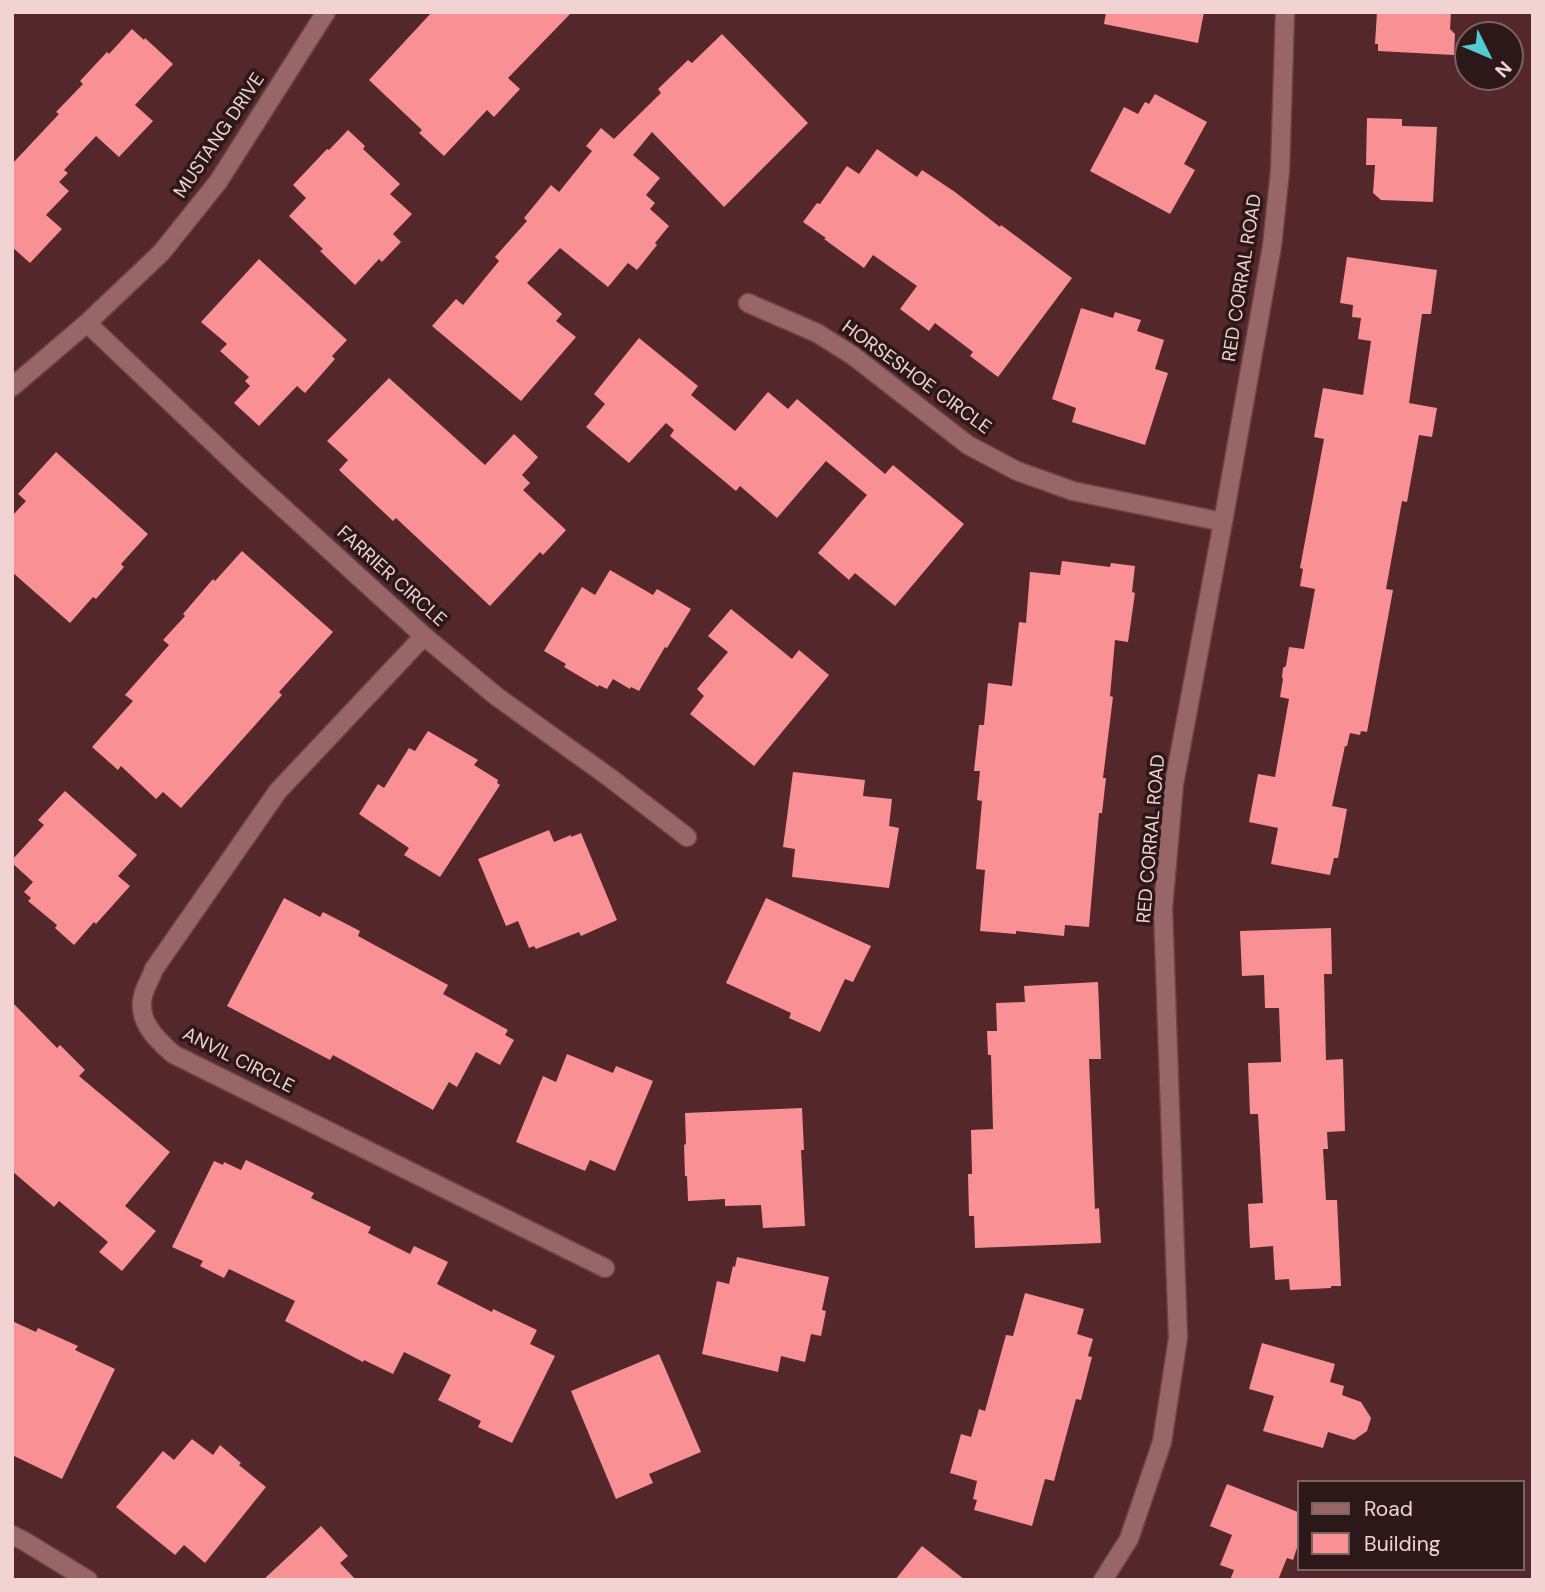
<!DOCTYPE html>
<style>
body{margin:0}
#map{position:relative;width:1545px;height:1592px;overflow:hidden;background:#54272a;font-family:"DM Sans",sans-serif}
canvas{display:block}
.frame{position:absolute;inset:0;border:14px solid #f1d3d3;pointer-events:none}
.legend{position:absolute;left:1297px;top:1480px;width:228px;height:91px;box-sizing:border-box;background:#2c1818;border:2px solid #7b6363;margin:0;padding:9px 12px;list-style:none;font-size:21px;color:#f1d3d3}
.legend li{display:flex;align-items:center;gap:14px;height:35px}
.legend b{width:35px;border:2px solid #7b6363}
.north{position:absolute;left:1454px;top:21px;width:70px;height:70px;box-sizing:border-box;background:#2c1818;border:2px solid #7b6363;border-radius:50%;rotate:133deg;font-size:19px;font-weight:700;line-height:28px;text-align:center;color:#f1d3d3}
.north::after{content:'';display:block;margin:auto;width:24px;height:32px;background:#52ccd0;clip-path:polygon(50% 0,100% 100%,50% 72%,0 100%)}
</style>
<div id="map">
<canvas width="1545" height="1592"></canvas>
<div class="frame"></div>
<ul class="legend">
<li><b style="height:9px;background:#996667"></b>Road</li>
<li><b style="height:19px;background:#f99094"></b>Building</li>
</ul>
<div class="north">N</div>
</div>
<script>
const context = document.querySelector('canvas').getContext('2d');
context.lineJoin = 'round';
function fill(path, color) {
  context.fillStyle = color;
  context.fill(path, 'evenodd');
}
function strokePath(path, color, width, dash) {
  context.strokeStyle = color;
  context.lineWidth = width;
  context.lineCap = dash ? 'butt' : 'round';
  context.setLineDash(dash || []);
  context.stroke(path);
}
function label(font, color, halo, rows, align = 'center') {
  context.font = font + ' "DM Sans",sans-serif';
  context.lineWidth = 7;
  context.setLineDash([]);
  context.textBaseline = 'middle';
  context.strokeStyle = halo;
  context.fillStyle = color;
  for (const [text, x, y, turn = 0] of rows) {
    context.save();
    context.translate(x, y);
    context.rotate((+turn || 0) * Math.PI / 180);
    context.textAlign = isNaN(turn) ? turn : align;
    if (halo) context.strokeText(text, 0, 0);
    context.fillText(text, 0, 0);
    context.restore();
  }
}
const building = new Path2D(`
 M 432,12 L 572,12 L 508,78 L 520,89 L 494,117 L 487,110 L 444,156 L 419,133 L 422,130 L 369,80 Z
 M 1106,12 L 1204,12 L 1198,43 L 1104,24 Z
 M 1377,12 L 1451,12 L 1450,29 L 1455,34 L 1454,55 L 1378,51 L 1378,44 L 1375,44 Z
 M 132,29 L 144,40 L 145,38 L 173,64 L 135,105 L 153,121 L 119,157 L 96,136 L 64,170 L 68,173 L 59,182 L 69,191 L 46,215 L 62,229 L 30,263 L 12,247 L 12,164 L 59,114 L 56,112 L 83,84 L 80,81 L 107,52 L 109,54 Z
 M 722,34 L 808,123 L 724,207 L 652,132 L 633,155 L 660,178 L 646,195 L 655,203 L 650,209 L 669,226 L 655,243 L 657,245 L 637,270 L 628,263 L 608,287 L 560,248 L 527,283 L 562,314 L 556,321 L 576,337 L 521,401 L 432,326 L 456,299 L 463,305 L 499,261 L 495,257 L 527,221 L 524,218 L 551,185 L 559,192 L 592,151 L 586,146 L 601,128 L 614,139 L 661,93 L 658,89 L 688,60 L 692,63 Z
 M 1155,94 L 1207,122 L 1184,164 L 1195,170 L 1170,214 L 1090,171 L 1124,107 L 1138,114 L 1145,102 L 1149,104 Z
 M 1367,118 L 1402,119 L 1402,126 L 1437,127 L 1433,202 L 1381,200 L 1373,193 L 1375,165 L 1366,165 Z
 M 348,130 L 365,146 L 363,149 L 400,184 L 390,194 L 412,214 L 393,234 L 401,242 L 382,262 L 379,259 L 355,285 L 320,251 L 323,249 L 289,216 L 306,198 L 293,185 L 327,149 L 329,150 Z
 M 877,149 L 917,177 L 922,170 L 955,192 L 1000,227 L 1001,225 L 1072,278 L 998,377 L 970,356 L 973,352 L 935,323 L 929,331 L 900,309 L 917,286 L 873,255 L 864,268 L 824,239 L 826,238 L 803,222 L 817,203 L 820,204 L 847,166 L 859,174 Z
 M 1347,257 L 1437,270 L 1431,314 L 1422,314 L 1409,403 L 1437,408 L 1432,437 L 1419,435 L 1407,502 L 1402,501 L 1386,589 L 1393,590 L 1367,732 L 1361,731 L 1360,735 L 1350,733 L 1347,746 L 1345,746 L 1332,806 L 1347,809 L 1338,858 L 1334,858 L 1330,875 L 1271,864 L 1278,828 L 1249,822 L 1258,774 L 1275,777 L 1289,699 L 1280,697 L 1283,679 L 1282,677 L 1283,668 L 1286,666 L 1289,647 L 1304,649 L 1315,589 L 1300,586 L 1303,569 L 1300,568 L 1324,439 L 1314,437 L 1323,388 L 1363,395 L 1371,341 L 1358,339 L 1361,318 L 1352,317 L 1353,305 L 1340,303 Z
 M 259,259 L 347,340 L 332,356 L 335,359 L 305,393 L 297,386 L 259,426 L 234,403 L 250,386 L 245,381 L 249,377 L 220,351 L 227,344 L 201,322 Z
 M 1081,308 L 1113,318 L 1115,312 L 1141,320 L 1137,331 L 1164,340 L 1155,369 L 1168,373 L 1145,445 L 1072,422 L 1076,408 L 1052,399 Z
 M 639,338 L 698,386 L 691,395 L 735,431 L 768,392 L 788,409 L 797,399 L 885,474 L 893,465 L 964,524 L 895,606 L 855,573 L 849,580 L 818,553 L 867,495 L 826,461 L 777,518 L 740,486 L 736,491 L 670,436 L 674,430 L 666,423 L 629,463 L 586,427 L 605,404 L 594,394 Z
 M 389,378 L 485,465 L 514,434 L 538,457 L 522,475 L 530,483 L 523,490 L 566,530 L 543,555 L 540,552 L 490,606 L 396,518 L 393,521 L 339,470 L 348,460 L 327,441 Z
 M 56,452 L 148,534 L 121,564 L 124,567 L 96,599 L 93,597 L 70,623 L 12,572 L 12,516 L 26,501 L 18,494 Z
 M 242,551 L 333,632 L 279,692 L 282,695 L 181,808 L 163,792 L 156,799 L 121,766 L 118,770 L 92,747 L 133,701 L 125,695 L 169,645 L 163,640 L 185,616 L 183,614 L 213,579 L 215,581 Z
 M 1062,561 L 1110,567 L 1111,563 L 1135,566 L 1132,592 L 1135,593 L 1128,642 L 1115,640 L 1110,696 L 1113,697 L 1103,778 L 1106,778 L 1102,813 L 1099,813 L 1089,927 L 1065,925 L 1064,936 L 1016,931 L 1016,934 L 980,931 L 985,870 L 976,869 L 982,801 L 977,800 L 980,771 L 974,771 L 979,725 L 984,725 L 988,683 L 1012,686 L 1019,622 L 1026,623 L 1030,572 L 1060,575 Z
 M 610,570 L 653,595 L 657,589 L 691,609 L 667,648 L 665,647 L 639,691 L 631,687 L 630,689 L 613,679 L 607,689 L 599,685 L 598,687 L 564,667 L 566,664 L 544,651 L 582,587 L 595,595 Z
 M 731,609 L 792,659 L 799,650 L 829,675 L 754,766 L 690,714 L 704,696 L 697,689 L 728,652 L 708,636 Z
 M 428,731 L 478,760 L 474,765 L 498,780 L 497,783 L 500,785 L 440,877 L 404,855 L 409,848 L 359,814 L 378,784 L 384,788 L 409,748 L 415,751 Z
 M 793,772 L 865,780 L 863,796 L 892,799 L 889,826 L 899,828 L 889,888 L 792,877 L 795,849 L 783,847 Z
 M 65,791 L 137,855 L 118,876 L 130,886 L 96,924 L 94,922 L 74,945 L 55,928 L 57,925 L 28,901 L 31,898 L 24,892 L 33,882 L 12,863 L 12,860 L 44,825 L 38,820 Z
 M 549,830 L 554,842 L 571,835 L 571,837 L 581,833 L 617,920 L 581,936 L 579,932 L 536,949 L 534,946 L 529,948 L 518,921 L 506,926 L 478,859 Z
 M 284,898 L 320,917 L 323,912 L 360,931 L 358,936 L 448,985 L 443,994 L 508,1030 L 505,1035 L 514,1040 L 500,1065 L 476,1052 L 457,1087 L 449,1082 L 433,1110 L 333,1055 L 330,1060 L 227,1006 Z
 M 766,898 L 871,946 L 853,982 L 845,979 L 820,1032 L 789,1018 L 791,1013 L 726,983 Z
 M 1331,928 L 1332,974 L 1324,974 L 1326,1060 L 1343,1059 L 1345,1131 L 1327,1132 L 1328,1149 L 1323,1149 L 1326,1200 L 1337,1200 L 1341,1286 L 1331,1286 L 1331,1288 L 1290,1290 L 1289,1279 L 1275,1280 L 1273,1246 L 1250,1248 L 1248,1204 L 1263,1203 L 1258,1114 L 1250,1114 L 1248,1063 L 1281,1062 L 1279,1008 L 1265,1008 L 1264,975 L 1242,976 L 1240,931 Z
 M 1098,982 L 1101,1059 L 1089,1059 L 1095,1209 L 1099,1208 L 1101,1243 L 975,1248 L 974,1216 L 969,1216 L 968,1174 L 972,1174 L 971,1130 L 993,1129 L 991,1055 L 988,1055 L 987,1031 L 997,1031 L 996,1003 L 1025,1002 L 1024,986 Z
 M 12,1002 L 57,1048 L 60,1045 L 85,1070 L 79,1076 L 170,1152 L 125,1206 L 156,1231 L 122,1271 L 99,1252 L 108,1242 L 59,1201 L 54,1207 L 12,1171 Z
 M 567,1054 L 613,1073 L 616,1066 L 653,1081 L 615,1171 L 590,1160 L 585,1171 L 516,1142 L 543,1076 L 556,1082 Z
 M 802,1108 L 804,1150 L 801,1150 L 805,1226 L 763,1228 L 761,1205 L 725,1206 L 725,1199 L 688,1201 L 687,1176 L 685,1176 L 684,1145 L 686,1144 L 685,1113 Z
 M 246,1160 L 314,1193 L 311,1198 L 371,1227 L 368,1233 L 410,1254 L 414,1246 L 448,1262 L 437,1284 L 492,1312 L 493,1309 L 537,1330 L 530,1344 L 555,1356 L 512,1443 L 478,1427 L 481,1421 L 438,1400 L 451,1375 L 404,1352 L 393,1374 L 364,1360 L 363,1362 L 285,1321 L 295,1301 L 229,1269 L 224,1278 L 200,1266 L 203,1261 L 172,1247 L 214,1161 L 223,1165 L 224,1162 L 241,1170 Z
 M 737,1257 L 829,1277 L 822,1310 L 826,1311 L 821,1336 L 811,1334 L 805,1362 L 781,1356 L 778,1372 L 702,1354 L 717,1281 L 729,1284 L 733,1266 L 735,1267 Z
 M 1025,1293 L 1084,1309 L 1077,1334 L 1093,1339 L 1088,1356 L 1092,1357 L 1081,1400 L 1076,1399 L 1054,1481 L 1045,1479 L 1032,1526 L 974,1510 L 977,1500 L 973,1499 L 977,1481 L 950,1473 L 961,1434 L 971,1437 L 979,1409 L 985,1411 L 1006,1335 L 1013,1336 Z
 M 12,1321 L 36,1332 L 38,1328 L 78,1346 L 75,1350 L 115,1369 L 62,1479 L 12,1455 Z
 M 1262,1343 L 1335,1364 L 1330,1382 L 1344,1386 L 1342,1395 L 1361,1402 L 1371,1418 L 1367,1431 L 1354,1440 L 1328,1432 L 1323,1448 L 1263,1431 L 1274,1396 L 1249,1389 Z
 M 659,1354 L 701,1452 L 649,1474 L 653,1483 L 616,1499 L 571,1391 Z
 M 192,1439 L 213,1455 L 220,1445 L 241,1463 L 239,1465 L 266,1487 L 205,1563 L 184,1545 L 175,1555 L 116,1507 L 163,1451 L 174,1460 Z
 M 1227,1484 L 1298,1512 L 1298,1545 L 1293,1560 L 1287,1558 L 1278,1580 L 1230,1580 L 1234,1570 L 1220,1565 L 1232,1535 L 1210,1526 Z
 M 321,1526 L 348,1556 L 340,1563 L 356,1580 L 263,1580 Z
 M 922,1546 L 965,1580 L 895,1580 Z`);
const minor = new Path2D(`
 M 748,303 L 817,333 L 852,355 L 968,445 L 1017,471 L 1073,491 L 1223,522
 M 87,323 L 247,475 L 424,636 L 496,696 L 609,777 L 687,837
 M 12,387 L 87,323 L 161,253 L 218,182 L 326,12
 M 424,636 L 278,791 L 154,969 C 151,978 145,987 143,996 C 137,1021 156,1039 173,1054 L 605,1268
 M 1103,1580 L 1129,1539 L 1162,1442 L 1178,1338 L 1163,908 L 1174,784 L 1223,522 L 1272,246 L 1280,171 L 1285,12`);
const tertiary = new Path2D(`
 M 12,1535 L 24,1541 L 88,1580`);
const streetNames = [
 ["MUSTANG DRIVE",220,136,-56],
 ["RED CORRAL ROAD",1243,278,-81],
 ["HORSESHOE CIRCLE",916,378,36],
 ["FARRIER CIRCLE",391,577,42],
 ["RED CORRAL ROAD",1152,839,-85],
 ["ANVIL CIRCLE",238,1061,27]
];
fill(building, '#f99094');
strokePath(minor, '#6b4548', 21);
strokePath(tertiary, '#6b4548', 21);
strokePath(minor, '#996667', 18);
strokePath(tertiary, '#996667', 18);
label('19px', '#f1d3d3', '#2c1818', streetNames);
</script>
